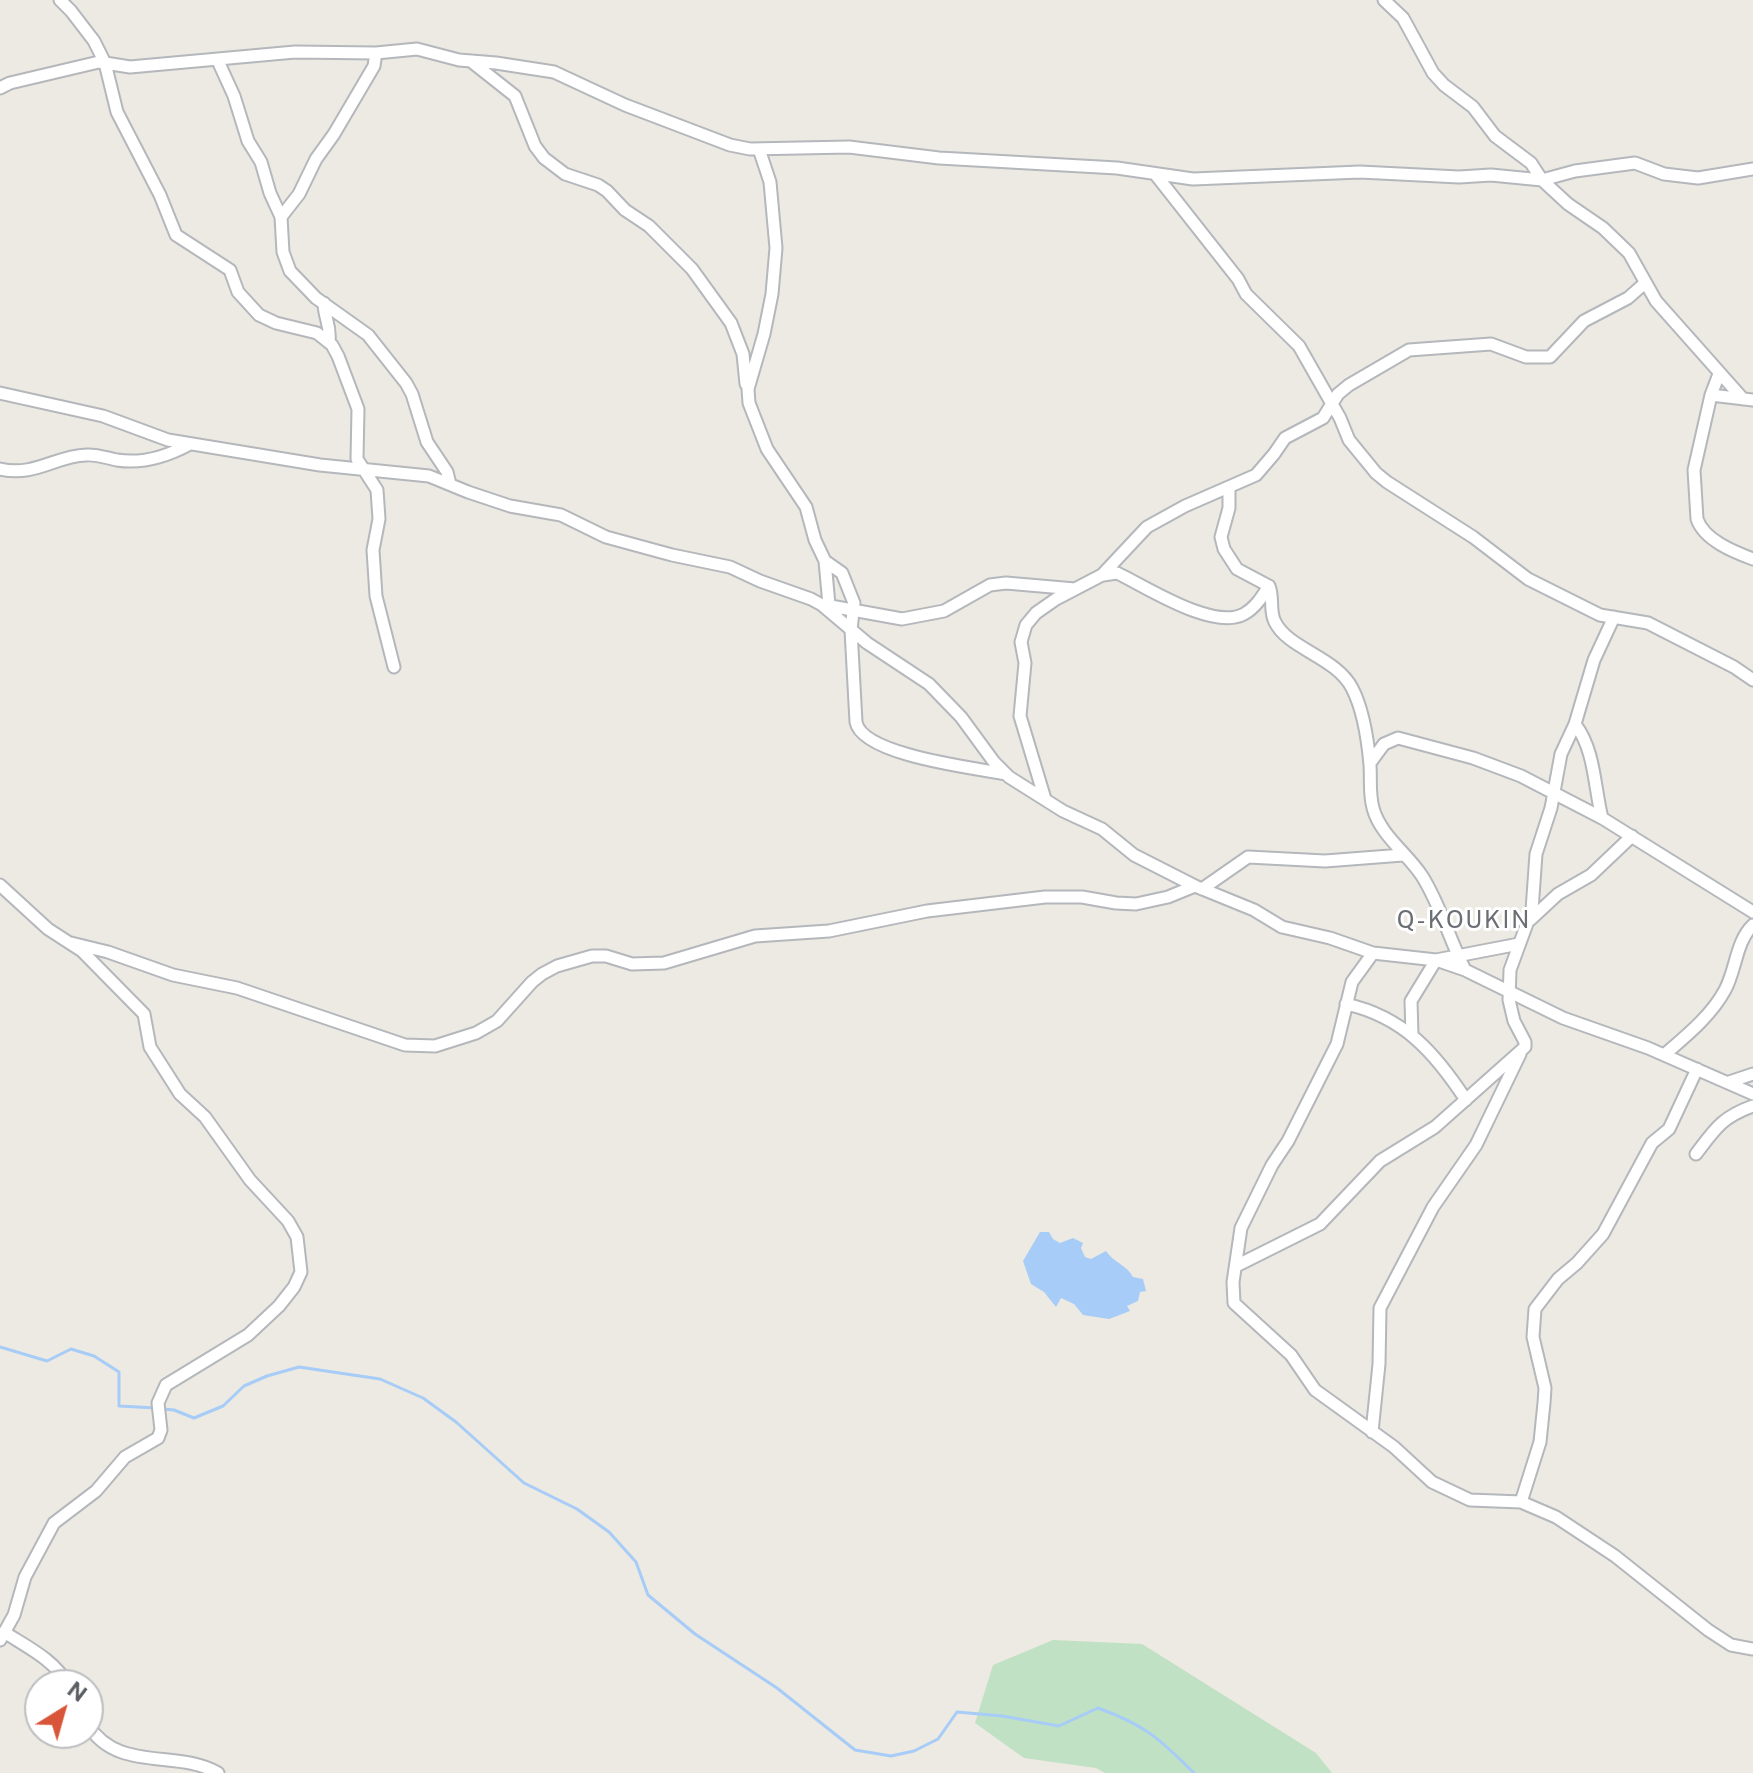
<!DOCTYPE html>
<style>
body{margin:0}
#map{position:relative;width:1753px;height:1773px;overflow:hidden;background:#eceae2;font-family:"Public Sans",sans-serif}
canvas{display:block}
.north{position:absolute;left:24px;top:1669px;width:80px;height:80px;box-sizing:border-box;background:#fff;border:2px solid #bdbec0;border-radius:50%;rotate:37deg;font-size:22px;font-weight:700;line-height:32px;text-align:center;color:#5a5d61}
.north::after{content:'';display:block;margin:auto;width:28px;height:36px;background:#d9553a;clip-path:polygon(50% 0,100% 100%,50% 72%,0 100%)}
</style>
<div id="map">
<canvas width="1753" height="1773"></canvas>
<div class="north">N</div>
</div>
<script>
const context = document.querySelector('canvas').getContext('2d');
context.lineJoin = 'round';
function fill(path, color) {
  context.fillStyle = color;
  context.fill(path, 'evenodd');
}
function strokePath(path, color, width, dash) {
  context.strokeStyle = color;
  context.lineWidth = width;
  context.lineCap = dash ? 'butt' : 'round';
  context.setLineDash(dash || []);
  context.stroke(path);
}
function label(font, color, halo, rows, align = 'center') {
  context.font = font + ' "Public Sans",sans-serif';
  context.lineWidth = 6;
  context.setLineDash([]);
  context.textBaseline = 'middle';
  context.strokeStyle = halo;
  context.fillStyle = color;
  for (const [text, x, y, turn = 0] of rows) {
    context.save();
    context.translate(x, y);
    context.rotate((+turn || 0) * Math.PI / 180);
    context.textAlign = isNaN(turn) ? turn : align;
    if (halo) context.strokeText(text, 0, 0);
    context.fillText(text, 0, 0);
    context.restore();
  }
}
const green = new Path2D(`
 M 1053,1640 L 1142,1644 L 1316,1753 L 1332,1773 L 1105,1773 L 1096,1768 L 1024,1758 L 975,1723 L 993,1665 Z`);
const water = new Path2D(`
 M 1040,1232 L 1049,1232 L 1053,1239 L 1060,1243 L 1073,1238 L 1083,1243 L 1081,1248 L 1085,1257 L 1091,1259 L 1106,1251 C 1114,1263 1127,1265 1133,1277 L 1143,1279 L 1146,1291 L 1140,1292 L 1138,1301 L 1127,1306 L 1130,1311 L 1109,1319 L 1083,1315 L 1074,1304 L 1061,1298 L 1056,1307 L 1044,1292 L 1031,1284 L 1023,1261 Z`);
const stream = new Path2D(`
 M 0,1347 L 47,1361 L 71,1349 L 94,1356 L 119,1372 L 119,1406 L 156,1408
 M 163,1409 L 174,1410 L 194,1418 L 223,1406 L 244,1386 L 267,1376 L 299,1367 L 380,1379 L 423,1398 L 456,1422 L 524,1483 L 577,1509 L 609,1532 L 636,1562 L 648,1595 L 695,1634 L 777,1688 L 855,1750 L 891,1756 L 914,1751 L 938,1739 L 957,1712 L 1002,1716 L 1059,1726 L 1098,1708 C 1145,1725 1160,1739 1194,1773`);
const minor = new Path2D(`
 M 60,0 L 71,11 L 94,41 L 105,63 L 117,112 L 160,195 L 176,235 L 230,270 L 238,292 L 259,315 L 276,323 L 317,333 L 332,345 L 338,356 L 358,409 L 357,459 L 377,490 L 379,519 L 373,550 L 376,596 L 394,667
 M 1384,0 L 1403,18 L 1433,73 L 1444,85 L 1473,107 L 1495,136 L 1531,163 L 1542,180 L 1568,204 L 1603,228 L 1629,253 L 1656,301 L 1743,399
 M 218,61 L 234,96 L 248,141 L 261,162 L 270,193 L 281,217 L 283,252 L 290,271 L 316,298 L 368,335 L 406,383 L 412,394 L 427,442 L 447,472 L 450,484
 M 472,62 L 515,96 L 535,146 L 544,158 L 565,174 L 598,185 L 607,191 L 625,210 L 649,226 L 692,269 L 731,323 L 743,354 L 746,384
 M 0,88 L 10,83 L 99,62 L 130,67 L 295,52 L 376,53 L 417,49 L 459,60 L 496,63 L 554,72 L 625,105 L 730,145 L 750,149 L 849,147 L 939,158 L 1117,168 L 1193,179 L 1360,172 L 1459,177 L 1491,175 L 1542,180 L 1575,171 L 1635,163 L 1664,174 L 1698,178 L 1753,169
 M 759,149 L 770,182 L 776,248 L 772,294 L 764,334 L 748,389 L 749,403 L 767,449 L 806,507 L 815,540 L 825,561 L 829,605
 M 1156,175 L 1238,279 L 1246,294 L 1299,346 L 1340,418 L 1349,440 L 1376,473 L 1387,482 L 1473,537 L 1528,579 L 1600,615 L 1648,623 L 1734,667 L 1753,680
 M 281,217 L 299,194 L 316,159 L 334,134 L 374,66 L 376,53
 M 324,303 C 324,318 331,324 329,342
 M 1719,374 L 1711,395 L 1694,470 L 1697,519 C 1704,540 1734,552 1753,559
 M 0,393 L 103,416 L 168,440 L 320,465 L 429,476 L 468,492 L 510,506 L 561,515 L 606,537 L 672,555 L 730,567 L 760,581 L 811,599 L 822,605 L 867,643 L 929,684 L 961,717 L 994,762 L 1009,777 L 1063,811 L 1102,829 L 1134,855 L 1195,886 L 1254,910 L 1282,927 L 1330,938 L 1373,953 L 1436,960 L 1465,970 L 1563,1018 L 1648,1048 L 1753,1094
 M 1711,395 L 1753,400
 M 0,469 C 35,477 55,456 86,455 C 96,454 107,458 117,460 C 142,464 168,456 190,444
 M 1229,488 L 1229,508 L 1221,537 L 1224,549 L 1237,569 L 1269,586 C 1274,598 1269,611 1275,622 C 1288,649 1336,657 1352,688 C 1363,709 1368,742 1370,765 C 1371,779 1369,794 1373,808 C 1380,835 1408,854 1422,876 C 1441,906 1449,939 1465,970
 M 825,561 L 842,573 L 854,603 L 851,630 L 856,722 C 862,755 974,768 1006,774
 M 1103,575 L 1117,573 C 1145,586 1213,631 1244,614 C 1255,608 1262,597 1269,586
 M 825,605 L 902,619 L 944,611 L 990,585 L 1006,583 L 1075,589
 M 1575,724 C 1595,750 1594,786 1602,818
 M 1370,763 L 1384,744 L 1398,738 L 1473,758 L 1521,776 L 1602,818 L 1753,912
 M 1045,799 L 1020,716 L 1025,663 L 1021,642 L 1026,625 L 1036,613 L 1056,599 L 1102,575 L 1147,527 L 1185,506 L 1256,475 L 1274,454 L 1285,438 L 1323,418 L 1338,394 L 1349,385 L 1409,350 L 1491,344 L 1526,357 L 1550,357 L 1584,321 L 1628,298 L 1645,283
 M 0,885 L 48,929 L 82,951 L 144,1014 L 150,1047 L 180,1094 L 205,1117 L 250,1180 L 288,1221 L 297,1237 L 301,1272 L 294,1287 L 279,1306 L 248,1335 L 166,1385 L 158,1403 L 161,1430 L 158,1438 L 125,1457 L 96,1491 L 54,1523 L 25,1577 L 14,1615 L 0,1640
 M 1202,889 L 1248,857 L 1325,861 L 1403,855
 M 1530,920 L 1558,894 L 1591,875 L 1632,836
 M 71,943 L 108,952 L 173,975 L 237,988 L 405,1045 L 435,1046 L 476,1033 L 497,1021 L 532,982 L 542,974 L 557,966 L 592,956 L 606,956 L 632,964 L 664,963 L 755,936 L 829,931 L 927,911 L 1045,897 L 1082,897 L 1116,903 L 1136,904 L 1168,897 L 1195,886
 M 1373,953 L 1352,982 L 1337,1044 L 1288,1141 L 1272,1165 L 1241,1228 L 1233,1282 L 1234,1303 L 1291,1355 L 1315,1390 L 1394,1447 L 1432,1482 L 1470,1500 L 1521,1502 L 1556,1517 L 1615,1556 L 1708,1630 L 1731,1645 L 1753,1649
 M 1346,1004 C 1404,1017 1435,1053 1466,1100
 M 1412,1035 L 1411,1001 L 1436,960 L 1519,944
 M 1664,1055 C 1686,1036 1711,1016 1725,990 C 1736,970 1736,941 1753,925
 M 1729,1082 L 1753,1074
 M 1696,1154 C 1715,1129 1722,1117 1753,1106
 M 1236,1266 L 1320,1224 L 1380,1161 L 1435,1127 L 1525,1047 L 1525,1042 L 1514,1021 L 1509,1000 L 1510,970 L 1532,910 L 1536,854 L 1551,808 L 1561,754 L 1575,724 L 1594,660 L 1614,617
 M 1372,1432 L 1379,1364 L 1380,1308 L 1433,1207 L 1476,1145 L 1520,1054
 M 1521,1502 L 1540,1442 L 1544,1403 L 1545,1388 L 1533,1337 L 1535,1309 L 1558,1279 L 1577,1263 L 1603,1234 L 1652,1143 L 1669,1129 L 1697,1069
 M 4,1632 C 27,1647 55,1660 68,1685
 M 88,1725 C 118,1773 177,1749 218,1773`);
const quarterNames = [
 ["Q-KOUKIN",1464,921]
];
fill(green, '#c0e1c3');
fill(water, '#a6ccf7');
strokePath(stream, '#a6ccf7', 3);
strokePath(minor, '#b4b7bb', 15);
strokePath(minor, '#fff', 11);
context.letterSpacing = '2px';
label('24px', '#6b6e73', '#fff', quarterNames);
context.letterSpacing = '0px';
</script>
